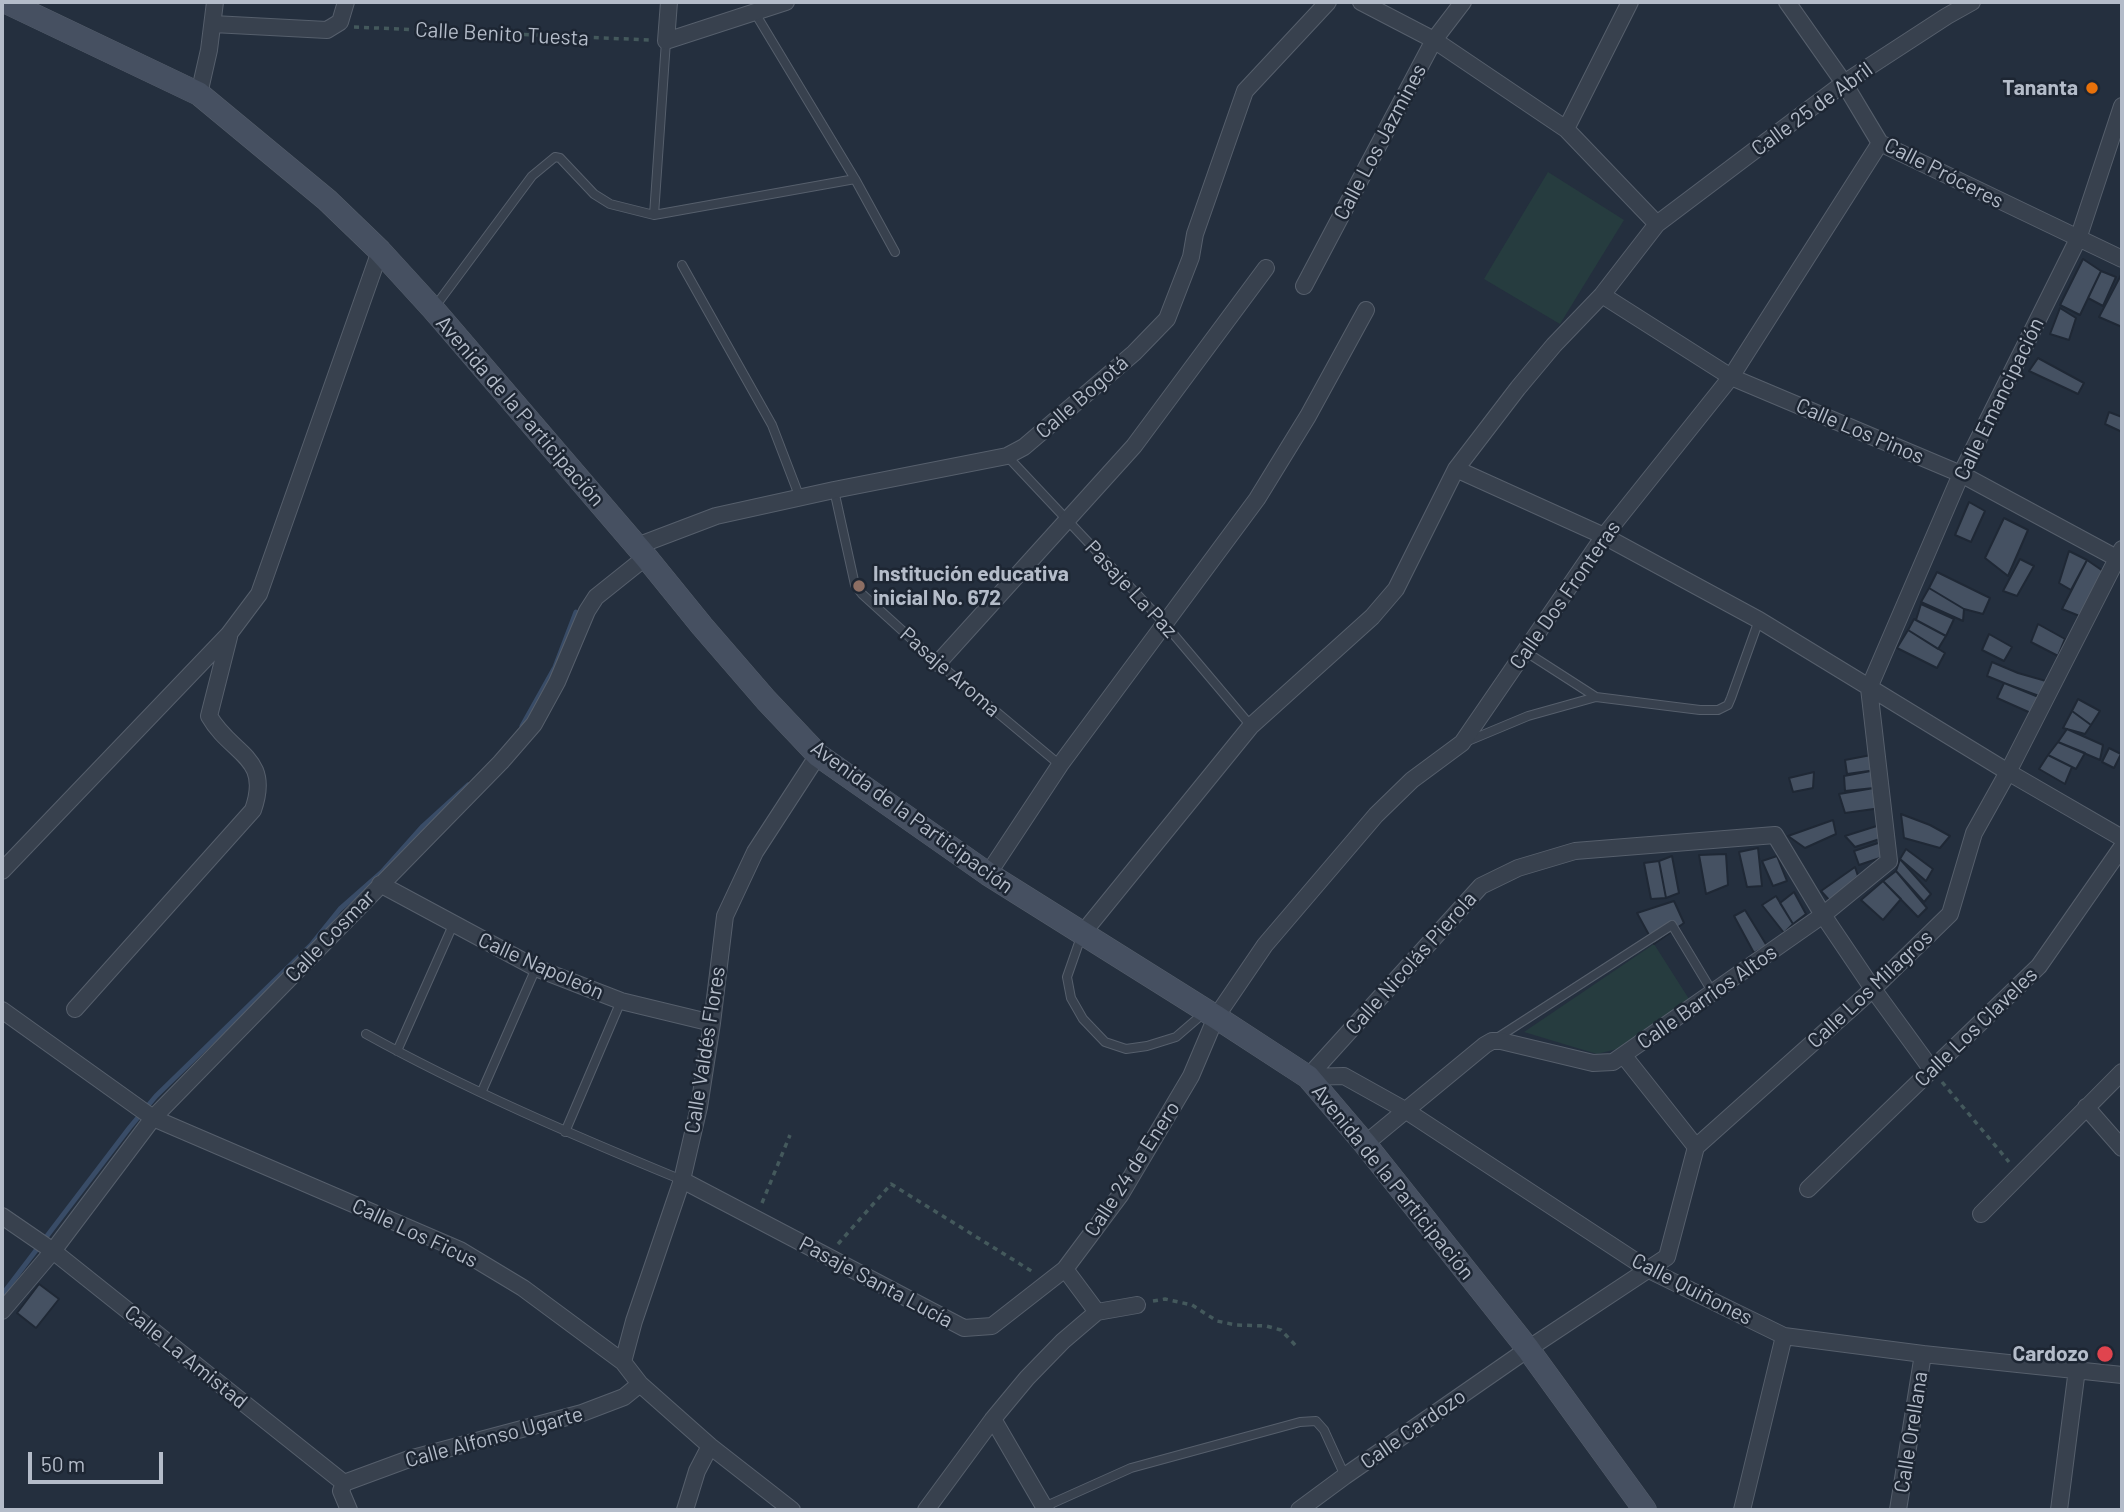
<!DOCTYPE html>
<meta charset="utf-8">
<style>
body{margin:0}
#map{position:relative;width:2124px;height:1512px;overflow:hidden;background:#242f3e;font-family:Barlow,sans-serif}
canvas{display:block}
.frame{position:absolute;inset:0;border:4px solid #b4bcc9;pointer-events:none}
.scale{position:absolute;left:28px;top:1452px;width:135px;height:32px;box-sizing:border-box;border:4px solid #b4bcc9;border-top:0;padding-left:9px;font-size:21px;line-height:24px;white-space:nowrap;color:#b4bcc9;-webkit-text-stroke:5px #1d2633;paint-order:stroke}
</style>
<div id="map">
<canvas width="2124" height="1512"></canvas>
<div class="frame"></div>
<div class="scale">50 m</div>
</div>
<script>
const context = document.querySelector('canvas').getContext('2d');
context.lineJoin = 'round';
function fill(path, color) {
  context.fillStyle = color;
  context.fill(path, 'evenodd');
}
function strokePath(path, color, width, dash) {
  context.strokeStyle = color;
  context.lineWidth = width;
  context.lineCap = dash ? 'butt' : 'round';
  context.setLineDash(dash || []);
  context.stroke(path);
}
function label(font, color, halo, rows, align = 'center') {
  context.font = font + ' Barlow,sans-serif';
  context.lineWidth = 5;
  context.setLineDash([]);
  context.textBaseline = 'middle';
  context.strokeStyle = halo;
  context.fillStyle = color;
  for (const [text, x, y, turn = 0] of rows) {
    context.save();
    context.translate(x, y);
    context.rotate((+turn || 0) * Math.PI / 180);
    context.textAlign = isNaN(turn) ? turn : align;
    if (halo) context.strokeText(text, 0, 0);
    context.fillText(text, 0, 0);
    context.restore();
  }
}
const green = new Path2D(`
 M 1548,172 L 1624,220 L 1560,324 L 1484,279 Z
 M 1654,944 L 1689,999 L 1617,1049 L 1597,1054 L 1524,1032 Z`);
const stream = new Path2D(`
 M 522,726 L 555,667 L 576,612
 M 2,1295 L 130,1127 L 156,1096 L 311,945 L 340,909 L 382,872 L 423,826 L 468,785`);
const building = new Path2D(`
 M 2083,259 L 2101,271 L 2080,315 L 2060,305 Z
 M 2101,271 L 2116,277 L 2103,306 L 2088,298 Z
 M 2121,275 L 2122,275 L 2122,327 L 2099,317 Z
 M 2060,308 L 2076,318 L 2069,340 L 2050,334 Z
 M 2038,358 L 2084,383 L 2078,394 L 2029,371 Z
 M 2109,412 L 2122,417 L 2122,432 L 2105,424 Z
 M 1969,502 L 1985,511 L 1971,542 L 1955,535 Z
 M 2004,518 L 2028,530 L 2008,576 L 1985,558 Z
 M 2069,551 L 2087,560 L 2071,590 L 2059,583 Z
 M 2020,559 L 2034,566 L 2017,596 L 2003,591 Z
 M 2087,560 L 2103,571 L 2082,617 L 2062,609 Z
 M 1937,572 L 1990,598 L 1983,614 L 1964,609 L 1929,588 Z
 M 1929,588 L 1964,609 L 1963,621 L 1921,602 Z
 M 1921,604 L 1954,619 L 1946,636 L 1916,620 Z
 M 1914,619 L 1946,636 L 1938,649 L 1908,630 Z
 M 2038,624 L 2065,639 L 2058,656 L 2031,642 Z
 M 1908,630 L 1945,653 L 1937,668 L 1897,648 Z
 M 1989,634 L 2012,647 L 2004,661 L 1982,650 Z
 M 1992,662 L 2018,673 L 2046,681 L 2041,698 L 1987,676 Z
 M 2004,683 L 2039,696 L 2033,714 L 1997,698 Z
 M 2078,699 L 2100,711 L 2091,725 L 2072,711 Z
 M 2072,711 L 2091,725 L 2085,734 L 2063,728 Z
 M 2067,729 L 2103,745 L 2100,760 L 2058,742 Z
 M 2058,742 L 2085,753 L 2076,769 L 2048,755 Z
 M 2109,748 L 2121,754 L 2114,768 L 2102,762 Z
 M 1871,755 L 1876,770 L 1847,774 L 1845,760 Z
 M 2048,755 L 2072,767 L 2065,784 L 2039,769 Z
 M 1876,770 L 1874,788 L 1845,791 L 1844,776 Z
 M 1814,772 L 1813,788 L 1793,792 L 1789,778 Z
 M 1874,788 L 1881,808 L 1845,813 L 1839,794 Z
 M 1901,814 L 1930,825 L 1950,836 L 1940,848 L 1904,838 Z
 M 1833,820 L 1836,834 L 1805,848 L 1788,836 Z
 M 1883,824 L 1883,838 L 1855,847 L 1845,836 Z
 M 1881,842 L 1883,857 L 1859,865 L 1854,851 Z
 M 1758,848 L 1762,886 L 1747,887 L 1739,852 Z
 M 1906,849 L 1933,869 L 1926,881 L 1900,859 Z
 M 1726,854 L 1728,885 L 1706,894 L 1699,855 Z
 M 1672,856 L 1679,893 L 1666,898 L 1659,861 Z
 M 1777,856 L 1787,881 L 1773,886 L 1762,861 Z
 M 1900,859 L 1931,894 L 1924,902 L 1896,871 Z
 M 1659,861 L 1666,898 L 1651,899 L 1644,863 Z
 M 1855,867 L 1858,876 L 1830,901 L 1821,891 Z
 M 1896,871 L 1927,908 L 1918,917 L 1883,881 Z
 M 1883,881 L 1901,899 L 1883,920 L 1861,900 Z
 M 1794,892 L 1806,914 L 1793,924 L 1780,903 Z
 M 1776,896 L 1793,924 L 1784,933 L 1762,905 Z
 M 1674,901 L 1684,923 L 1654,944 L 1637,913 Z
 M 1745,910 L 1767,946 L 1754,953 L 1734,916 Z
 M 39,1284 L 59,1299 L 36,1328 L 17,1313 Z`);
const path = new Path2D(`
 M 354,27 L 650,40
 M 1942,1082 L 2009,1162
 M 762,1203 L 790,1135
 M 838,1244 L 891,1184 L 1033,1272
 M 1153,1301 L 1165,1299 L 1192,1305 L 1217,1321 L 1236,1325 L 1266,1326 L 1281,1330 L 1298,1348`);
const service = new Path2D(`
 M 755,13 L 855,179 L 895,252
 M 654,215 L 666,41
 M 682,265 L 772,425 L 800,498
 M 434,308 L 532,176 L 555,157 L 560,158 L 594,194 L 610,204 L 654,215 L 855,179
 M 1007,456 L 1164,623 L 1251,726
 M 834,490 L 855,585 L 862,594 L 938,663 L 1060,765
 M 1526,652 L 1596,697
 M 1468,741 L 1528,716 L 1596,697 L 1700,710 L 1718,710 L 1728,705 L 1731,698 L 1759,620
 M 1082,934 L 1067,977 L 1071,998 L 1083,1019 L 1105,1042 L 1126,1049 L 1147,1046 L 1176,1037 L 1205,1012
 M 366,1034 C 467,1090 575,1136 682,1180
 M 1497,1038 L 1672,925 L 1713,993
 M 397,1051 L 453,925
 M 482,1091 L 536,968
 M 565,1132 L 621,1001
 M 1044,1507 L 1131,1468 L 1300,1422 L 1316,1421 L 1324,1430 L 1345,1476`);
const minor = new Path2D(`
 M 669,2 L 666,41 L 786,2
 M 1361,2 L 1434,40 L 1566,129 L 1657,224
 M 1787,2 L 1844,83 L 1880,143 L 2122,259
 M 213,24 L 327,30 L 340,22 L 346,2
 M 199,94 L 209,50 L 215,2
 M 1566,129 L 1630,2
 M 1304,286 L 1434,40 L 1463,2
 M 1602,295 L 1731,377 L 1961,474 L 2122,561
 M 1456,469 L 1604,536 L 1759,620 L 2008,772 L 2122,838
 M 637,546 L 716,516 L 834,490 L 1007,456 L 1024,447 L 1134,353 L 1167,319 L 1191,257 L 1195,234 L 1245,91 L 1328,2
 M 938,663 L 1134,446 L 1266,268
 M 2,871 L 229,634 L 259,594 L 380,251
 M 988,874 L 1060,765 L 1257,499 L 1308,416 L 1366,310
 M 380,884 L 536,968 L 621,1001 L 712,1023
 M 1082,934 L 1251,726 L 1372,617 L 1396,589 L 1456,469 L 1518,388 L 1554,345 L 1602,295 L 1657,224 L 1844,83 L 1947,16 L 1972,2
 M 75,1009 L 253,810 C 272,756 231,755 209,716 L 229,637
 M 2,1010 L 153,1118 L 460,1250 L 523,1288 L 623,1362 L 640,1384 L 710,1446 L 792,1510
 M 1624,1056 L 1696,1147
 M 1308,1077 L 1344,1076 L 1405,1110 L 1649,1270 L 1784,1336 L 1923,1354 L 2122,1375
 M 1308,1077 L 1481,886 L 1518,868 L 1575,851 L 1775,835 L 1823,915 L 1873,989 L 1932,1070
 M 2086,1107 L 2122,1148
 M 1365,1144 L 1485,1045 L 1492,1041 L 1501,1041 L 1593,1063 L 1613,1062 L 1823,915 L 1889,861 L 1869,688 L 1961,474 L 2078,239 L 2122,106
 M 682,1180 L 964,1328 L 992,1326 L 1065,1269
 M 1808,1189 L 2039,966 L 2122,847
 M 1981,1214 L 2122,1072
 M 2,1216 L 53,1251 L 344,1483
 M 2,1311 L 53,1251 L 153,1118 L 501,762 L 534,724 L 557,682 L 587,611 L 596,597 L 646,557
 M 1097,1312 L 1065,1269 L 1121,1194 L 1191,1076 L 1216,1017 L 1265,945 L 1376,815 L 1412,780 L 1462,743 L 1604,536 L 1731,377 L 1880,143
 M 623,1362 L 634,1321 L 682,1180 L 699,1107 L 712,1023 L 725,916 L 755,852 L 818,755
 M 993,1419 L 1046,1510
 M 344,1483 L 409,1459 L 582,1413 L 624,1397 L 640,1384
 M 344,1483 L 341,1491 L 349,1510
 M 685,1510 L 697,1471 L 710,1446
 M 926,1510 L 993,1419 L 1027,1378 L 1063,1341 L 1097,1312 L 1137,1305
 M 1299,1510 L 1345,1476 L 1528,1349 L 1667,1257 L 1696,1147 L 1873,989 L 1950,914 L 1974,833 L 2008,772 L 2122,549
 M 1742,1510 L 1784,1336
 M 1898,1510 L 1923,1354
 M 2059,1510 L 2077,1369`);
const secondary = new Path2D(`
 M 6,2 L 199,94 L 327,200 L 380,251 L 433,309 L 646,557 L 702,626 L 766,700 L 818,755 L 988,874 L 1216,1017 L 1308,1077 L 1365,1144 L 1528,1349 L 1645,1510`);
const markers = [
 [2092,88,7,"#e8710a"],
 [859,586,7,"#8d6e63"],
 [2105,1354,9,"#e0444e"]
];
const streetNames = [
 ["Calle Benito Tuesta",502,34,3],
 ["Calle 25 de Abril",1812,109,-36],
 ["Calle Los Jazmines",1380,142,-62],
 ["Calle Próceres",1944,173,27],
 ["Calle Bogotá",1082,397,-41],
 ["Calle Emancipación",1999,399,-64],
 ["Avenida de la Participación",520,411,49],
 ["Calle Los Pinos",1860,431,23],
 ["Pasaje La Paz",1131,589,47],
 ["Calle Dos Fronteras",1565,595,-55],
 ["Pasaje Aroma",950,672,41],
 ["Avenida de la Participación",912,817,36],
 ["Calle Cosmar",330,936,-46],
 ["Calle Nicolás Pierola",1411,963,-48],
 ["Calle Napoleón",541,966,24],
 ["Calle Los Milagros",1870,989,-43],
 ["Calle Barrios Altos",1707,997,-35],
 ["Calle Los Claveles",1976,1027,-44],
 ["Calle Valdés Flores",705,1050,-81],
 ["Calle 24 de Enero",1132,1169,-57],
 ["Avenida de la Participación",1393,1182,51],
 ["Calle Los Ficus",415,1233,25],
 ["Pasaje Santa Lucía",876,1282,28],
 ["Calle Quiñones",1692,1289,27],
 ["Calle La Amistad",186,1357,39],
 ["Calle Cardozo",1413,1429,-35],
 ["Calle Orellana",1911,1432,-81],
 ["Calle Alfonso Ugarte",494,1437,-15]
];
const poiNames = [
 ["Tananta",2078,88],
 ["Institución educativa",873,574,"left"],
 ["inicial No. 672",873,598,"left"],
 ["Cardozo",2089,1354]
];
fill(green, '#263c3f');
strokePath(stream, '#394c67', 5);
fill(building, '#455162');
strokePath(building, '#1f2835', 2);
strokePath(service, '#565f6c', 10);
strokePath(minor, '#565f6c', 18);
strokePath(secondary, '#565f6c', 24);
strokePath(path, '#44595c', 3.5, [5, 5]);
strokePath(service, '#38414e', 8);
strokePath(minor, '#38414e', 16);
strokePath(secondary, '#465061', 23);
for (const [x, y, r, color] of markers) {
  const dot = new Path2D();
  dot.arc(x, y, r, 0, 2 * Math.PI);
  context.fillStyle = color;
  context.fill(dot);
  strokePath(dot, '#1d2633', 2.5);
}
label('21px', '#b4bcc9', '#1d2633', streetNames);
label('bold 21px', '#b4bcc9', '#1d2633', poiNames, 'right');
</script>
